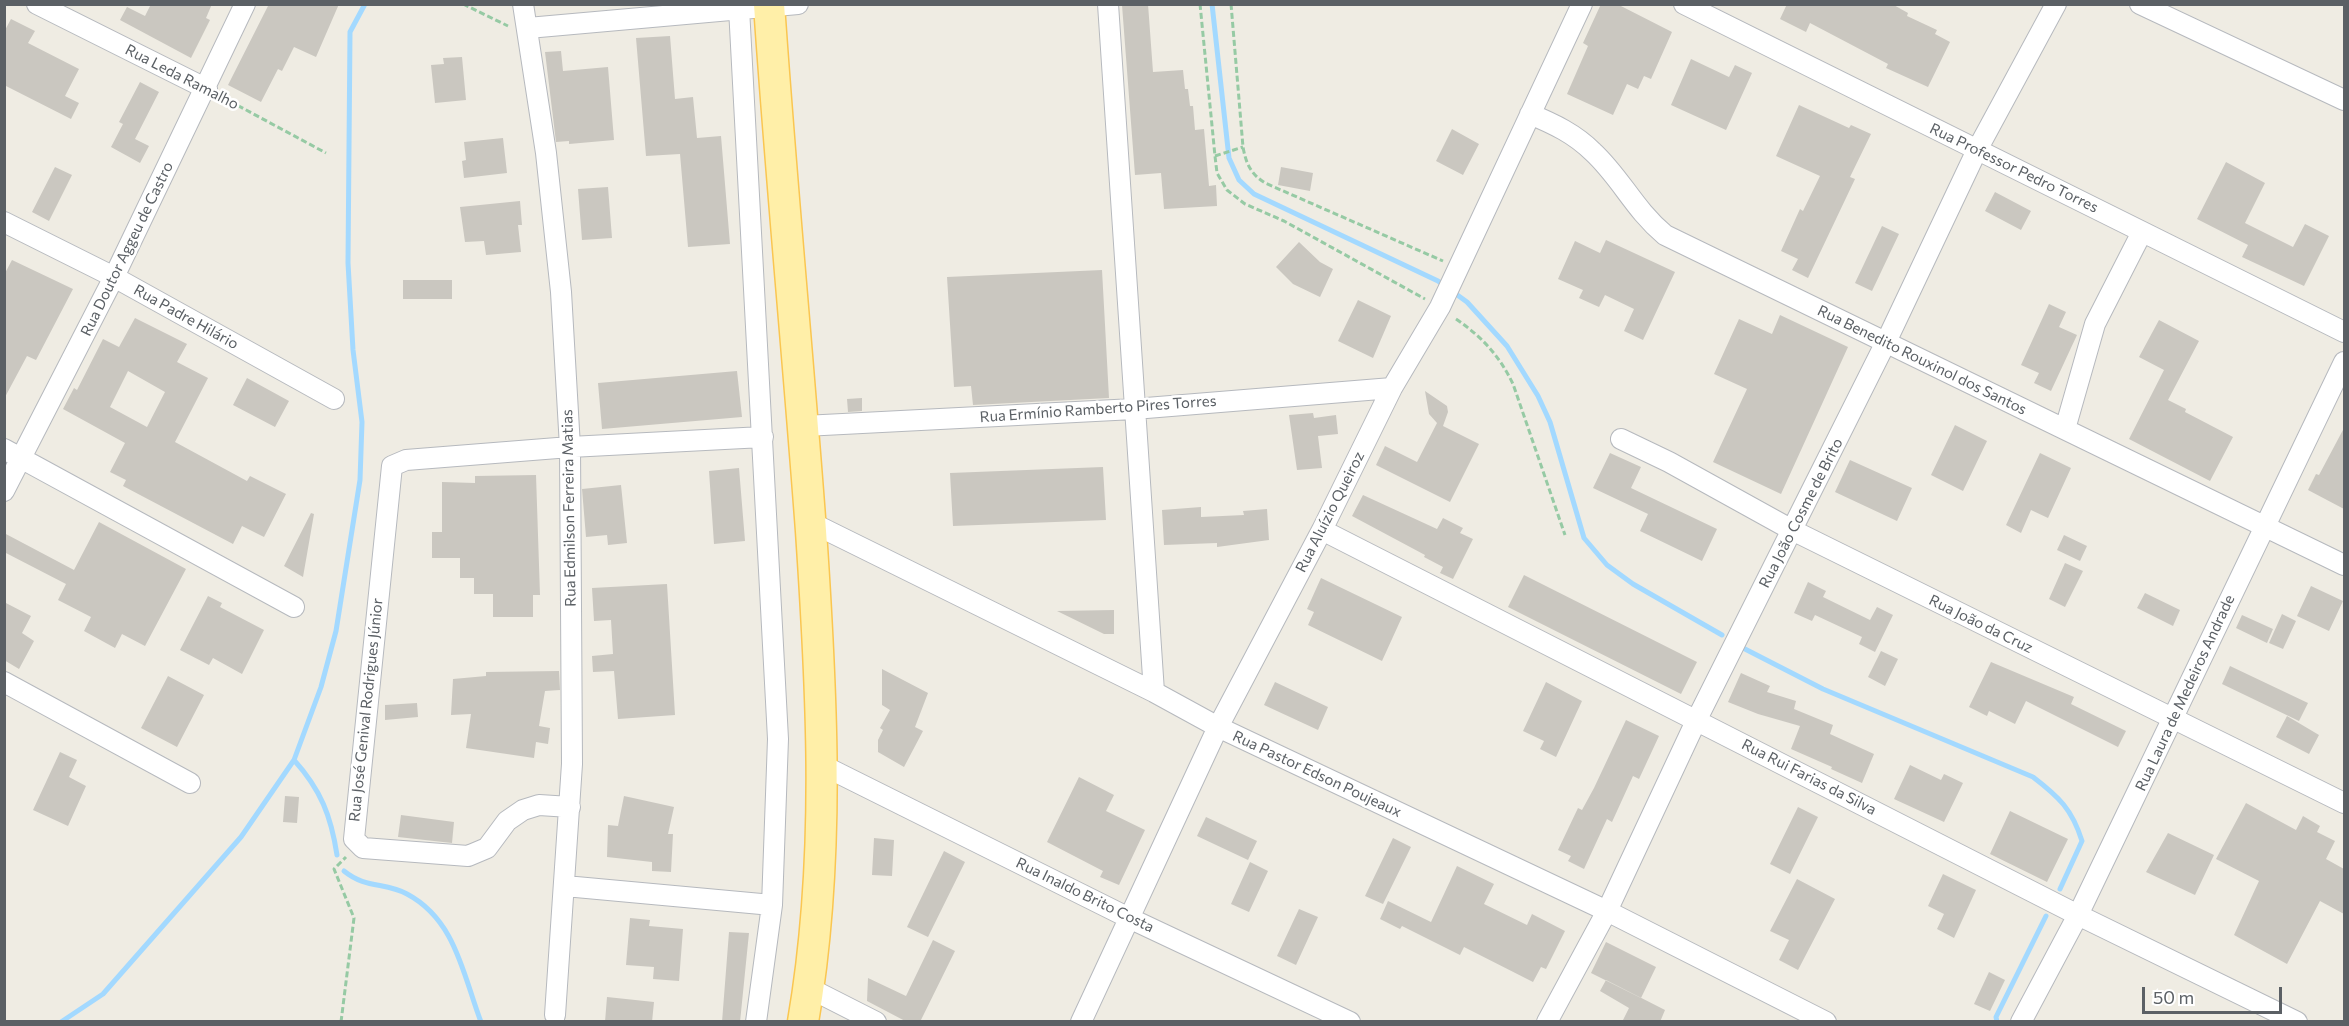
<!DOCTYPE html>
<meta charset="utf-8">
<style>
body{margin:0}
#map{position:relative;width:2349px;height:1026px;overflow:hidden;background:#efece3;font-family:Commissioner,sans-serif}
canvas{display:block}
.frame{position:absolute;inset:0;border:6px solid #5b6065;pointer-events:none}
.scale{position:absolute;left:2142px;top:987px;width:140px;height:27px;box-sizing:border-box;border:3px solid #5b6065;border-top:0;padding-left:8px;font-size:18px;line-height:21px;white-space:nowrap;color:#5b6065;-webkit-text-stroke:4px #fff;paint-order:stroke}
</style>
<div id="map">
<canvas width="2349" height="1026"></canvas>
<div class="frame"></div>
<div class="scale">50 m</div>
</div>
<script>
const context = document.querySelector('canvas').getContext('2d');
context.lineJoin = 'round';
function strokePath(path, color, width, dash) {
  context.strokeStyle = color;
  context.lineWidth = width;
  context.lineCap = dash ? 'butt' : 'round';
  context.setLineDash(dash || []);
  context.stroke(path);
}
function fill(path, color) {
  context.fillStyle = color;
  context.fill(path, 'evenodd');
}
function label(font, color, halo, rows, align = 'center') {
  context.font = font + ' Commissioner,sans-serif';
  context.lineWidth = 5;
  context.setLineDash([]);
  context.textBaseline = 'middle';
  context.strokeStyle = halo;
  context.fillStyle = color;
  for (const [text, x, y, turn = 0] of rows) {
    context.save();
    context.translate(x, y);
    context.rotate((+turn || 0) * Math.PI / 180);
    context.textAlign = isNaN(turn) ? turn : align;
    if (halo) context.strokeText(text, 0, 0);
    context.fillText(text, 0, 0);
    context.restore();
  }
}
const stream = new Path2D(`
 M 1212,4 L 1229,158 L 1239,180 L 1254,194 L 1438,281 L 1467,302 L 1507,346 L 1538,396 L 1550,422 L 1584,538 L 1607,565 L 1633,584 L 1722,635
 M 1743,648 L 1823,689 L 2033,777 C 2059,797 2072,809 2082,841 L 2060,889
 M 294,760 C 321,790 331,816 337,855
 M 344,871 C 366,889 385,882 407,894 C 456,920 463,975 481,1022
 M 61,1022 L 103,994 L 241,837 L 294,760 L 321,687 L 336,631 L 360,480 L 362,422 L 353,350 L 348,263 L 350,32 L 365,4
 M 1997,1022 L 1996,1017 L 2046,916`);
const building = new Path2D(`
 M 151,4 L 212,4 L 206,18 L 210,20 L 191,58 L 120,20 L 127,7 L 145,16 Z
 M 269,4 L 339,4 L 316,57 L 294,47 L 282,71 L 278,69 L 261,102 L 228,85 Z
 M 1148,4 L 1153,72 L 1183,70 L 1185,89 L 1188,89 L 1190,106 L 1193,106 L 1195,130 L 1204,129 L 1209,186 L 1216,185 L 1217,206 L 1164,209 L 1161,173 L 1135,175 L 1122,5 Z
 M 1601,4 L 1617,4 L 1672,32 L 1651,79 L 1644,76 L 1638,89 L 1627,84 L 1613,115 L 1567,94 L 1588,46 L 1583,43 Z
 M 1787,4 L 1892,4 L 1908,13 L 1907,16 L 1937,30 L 1935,34 L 1950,42 L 1928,87 L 1886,68 L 1888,64 L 1810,23 L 1806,32 L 1780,19 Z
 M 11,19 L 35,31 L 28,43 L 79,69 L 65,96 L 79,103 L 71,119 L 4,85 L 4,32 Z
 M 670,36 L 675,99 L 693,97 L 697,138 L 721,136 L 730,244 L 688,247 L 680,154 L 646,156 L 636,38 Z
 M 561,51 L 563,71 L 608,67 L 614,140 L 569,144 L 569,141 L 556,142 L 545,52 Z
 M 462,57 L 466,100 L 435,103 L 431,65 L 444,64 L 443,58 Z
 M 1691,59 L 1729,77 L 1735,65 L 1752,73 L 1726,130 L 1671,105 Z
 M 140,82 L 159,92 L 135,139 L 149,146 L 140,163 L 111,147 L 123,124 L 119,122 Z
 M 1799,105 L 1849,128 L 1851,125 L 1871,134 L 1850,177 L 1855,179 L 1808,278 L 1792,270 L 1798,259 L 1781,251 L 1800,209 L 1803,211 L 1820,176 L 1776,156 Z
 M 1452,129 L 1479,144 L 1463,175 L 1436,161 Z
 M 503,138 L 507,173 L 464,178 L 462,161 L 466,160 L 464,142 Z
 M 2226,162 L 2265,183 L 2245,223 L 2293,247 L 2305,224 L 2329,236 L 2304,286 L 2242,257 L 2248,245 L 2197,219 Z
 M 55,167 L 72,175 L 49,221 L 32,212 Z
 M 1281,167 L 1313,173 L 1310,191 L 1278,185 Z
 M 608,187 L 612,238 L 582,240 L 578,189 Z
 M 1995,192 L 2031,211 L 2021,230 L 1985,211 Z
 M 520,201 L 522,225 L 518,225 L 521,252 L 486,255 L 484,241 L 465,242 L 460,207 Z
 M 1882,226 L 1899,234 L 1872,291 L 1855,283 Z
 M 1606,240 L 1675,272 L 1643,340 L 1624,331 L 1634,309 L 1605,295 L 1599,307 L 1579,298 L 1583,290 L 1558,279 L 1575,241 L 1600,253 Z
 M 1299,242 L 1320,262 L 1333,269 L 1320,297 L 1293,284 L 1276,267 Z
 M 12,260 L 73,289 L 36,360 L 27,356 L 4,399 L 4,275 Z
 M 1102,270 L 1109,398 L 973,405 L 971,386 L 954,387 L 947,277 Z
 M 403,280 L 452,280 L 452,299 L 403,299 Z
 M 1358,300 L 1391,316 L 1373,358 L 1338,341 Z
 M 2049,304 L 2066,312 L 2059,327 L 2077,335 L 2051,391 L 2034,383 L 2039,373 L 2021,365 Z
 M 1780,315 L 1848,347 L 1781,494 L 1713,462 L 1747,389 L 1714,374 L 1739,319 L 1772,334 Z
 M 135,318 L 187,344 L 177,362 L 208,378 L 175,442 L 247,481 L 250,476 L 286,494 L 264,537 L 242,526 L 233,544 L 123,486 L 126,480 L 110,472 L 125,443 L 63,409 L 74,388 L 77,390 L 103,339 L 119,347 ZM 128,371 L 165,392 L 147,427 L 110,407 Z
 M 2159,320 L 2199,341 L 2168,400 L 2186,409 L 2185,412 L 2233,437 L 2210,481 L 2129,439 L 2164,370 L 2139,357 Z
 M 737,371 L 742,417 L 602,429 L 598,383 Z
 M 247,378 L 289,401 L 275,427 L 233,405 Z
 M 1425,391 L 1447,406 L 1448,412 L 1443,426 L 1479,444 L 1450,502 L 1376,465 L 1385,446 L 1417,462 L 1437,423 L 1429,414 Z
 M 862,398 L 862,411 L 848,412 L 847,399 Z
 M 1313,413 L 1314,418 L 1336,415 L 1338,434 L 1318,436 L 1322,468 L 1297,470 L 1289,415 Z
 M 1955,425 L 1987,441 L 1963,491 L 1931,475 Z
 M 2344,428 L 2344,509 L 2308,490 L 2316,474 L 2319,475 Z
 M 1610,453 L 1641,467 L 1631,488 L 1717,529 L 1702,561 L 1640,531 L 1648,514 L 1593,488 Z
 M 2040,453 L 2071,468 L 2048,518 L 2031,510 L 2021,533 L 2006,525 Z
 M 1850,460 L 1912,488 L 1897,521 L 1835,492 Z
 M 1103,467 L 1106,520 L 953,526 L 950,473 Z
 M 739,468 L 745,541 L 714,544 L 709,471 Z
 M 536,475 L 540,595 L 533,595 L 533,617 L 493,617 L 493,594 L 474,594 L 474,578 L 460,578 L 460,558 L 432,558 L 432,532 L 442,532 L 442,482 L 475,483 L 475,476 Z
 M 621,485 L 627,543 L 608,545 L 607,535 L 586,537 L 582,489 Z
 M 1363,495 L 1437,529 L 1443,518 L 1463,528 L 1460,533 L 1473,539 L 1453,579 L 1440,573 L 1443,567 L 1424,557 L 1425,555 L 1352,516 Z
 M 1201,507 L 1201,517 L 1244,515 L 1243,511 L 1267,509 L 1269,540 L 1217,547 L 1217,543 L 1164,545 L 1162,510 Z
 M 311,513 L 314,514 L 303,577 L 284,566 Z
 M 99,522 L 186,569 L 145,646 L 122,634 L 115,648 L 84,631 L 91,617 L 58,600 L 66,584 L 4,552 L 4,533 L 74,570 Z
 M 2064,535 L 2087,546 L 2080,561 L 2057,550 Z
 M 2065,563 L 2083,571 L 2065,607 L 2049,599 Z
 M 1524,575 L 1697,662 L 1681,694 L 1508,607 Z
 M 1321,578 L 1402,617 L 1382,661 L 1308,625 L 1314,612 L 1307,609 Z
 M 1808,582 L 1826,591 L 1823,597 L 1870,620 L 1877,607 L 1893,615 L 1875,652 L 1859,644 L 1862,637 L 1815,615 L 1812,621 L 1794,613 Z
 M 667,584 L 675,715 L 618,719 L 614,671 L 593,672 L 592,656 L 613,654 L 611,620 L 594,621 L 592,588 Z
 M 2311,586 L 2343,601 L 2329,631 L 2297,616 Z
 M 2145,593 L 2180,610 L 2173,626 L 2137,608 Z
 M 208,596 L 222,603 L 220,607 L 264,630 L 242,674 L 213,658 L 209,665 L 180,650 Z
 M 4,602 L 31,616 L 22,633 L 34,641 L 19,669 L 4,660 Z
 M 1114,610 L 1114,634 L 1104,634 L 1057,611 Z
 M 2282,614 L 2296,621 L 2283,649 L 2269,643 Z
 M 2242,615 L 2273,629 L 2267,643 L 2236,628 Z
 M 1881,651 L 1898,659 L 1885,686 L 1868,677 Z
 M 1991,662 L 2074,697 L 2071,704 L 2126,731 L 2118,747 L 2026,701 L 2015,724 L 1989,711 L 1987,716 L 1969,707 Z
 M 2230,666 L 2308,703 L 2299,721 L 2222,684 Z
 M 882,669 L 928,693 L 915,727 L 923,731 L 904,767 L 878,752 L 878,740 L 883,730 L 880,728 L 890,710 L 882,705 Z
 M 559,671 L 560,690 L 545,691 L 539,726 L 550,728 L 548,744 L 536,742 L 534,758 L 466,748 L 471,714 L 451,715 L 453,679 L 486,676 L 486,672 Z
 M 1741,673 L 1770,686 L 1767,692 L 1796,701 L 1794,709 L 1833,725 L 1830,734 L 1874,754 L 1862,783 L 1831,769 L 1832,767 L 1791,749 L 1800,726 L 1758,714 L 1728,702 Z
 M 168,676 L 204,695 L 177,747 L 141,728 Z
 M 1275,682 L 1328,707 L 1318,730 L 1264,705 Z
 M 1546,682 L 1582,701 L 1556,757 L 1540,749 L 1544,741 L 1523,731 Z
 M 417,703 L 418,717 L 385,720 L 385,705 Z
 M 2287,716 L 2319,735 L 2309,754 L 2276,737 Z
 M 1626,720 L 1659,736 L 1639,779 L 1633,776 L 1612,822 L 1607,819 L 1584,869 L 1568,861 L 1571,856 L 1558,850 L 1578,808 L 1582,810 L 1594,788 Z
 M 60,752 L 77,760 L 69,777 L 86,786 L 68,826 L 33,810 Z
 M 1910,765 L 1941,780 L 1944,774 L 1963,783 L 1944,822 L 1894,799 Z
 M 1079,777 L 1114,795 L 1106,811 L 1145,830 L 1119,885 L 1100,877 L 1103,871 L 1047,842 Z
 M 285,796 L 299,797 L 297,823 L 283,822 Z
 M 624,796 L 674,807 L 668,834 L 673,834 L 671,872 L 652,871 L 652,862 L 607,857 L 608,825 L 618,826 Z
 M 2246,803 L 2296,830 L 2303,816 L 2320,826 L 2317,832 L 2335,841 L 2326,859 L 2344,869 L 2344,914 L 2320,901 L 2287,964 L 2234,935 L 2259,881 L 2216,859 Z
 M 1798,807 L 1818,817 L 1790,874 L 1770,864 Z
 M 2010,811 L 2068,839 L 2047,882 L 1990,854 Z
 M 401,815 L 454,822 L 452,843 L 398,837 Z
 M 1206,817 L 1257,841 L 1248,860 L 1197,836 Z
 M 2168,833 L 2214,855 L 2195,895 L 2146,872 Z
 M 874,838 L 894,840 L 892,876 L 872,875 Z
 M 1393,838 L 1411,847 L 1383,904 L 1365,896 Z
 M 944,851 L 965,862 L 928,937 L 907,927 Z
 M 1250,862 L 1268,871 L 1249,912 L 1231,904 Z
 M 1457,866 L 1494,884 L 1484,904 L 1527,925 L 1532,914 L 1565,931 L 1546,969 L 1541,967 L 1533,982 L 1464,947 L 1460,955 L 1402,926 L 1400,929 L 1380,919 L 1388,901 L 1431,922 Z
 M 1943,874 L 1976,890 L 1954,938 L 1937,929 L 1944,914 L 1928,906 Z
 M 1797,879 L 1835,899 L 1798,970 L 1779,960 L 1789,940 L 1770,931 Z
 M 1299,909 L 1318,917 L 1296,965 L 1277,956 Z
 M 630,918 L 650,920 L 649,926 L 683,929 L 679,981 L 653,979 L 654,967 L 626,965 Z
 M 729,932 L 749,933 L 740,1022 L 722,1022 Z
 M 933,940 L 955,951 L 920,1022 L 907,1022 L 867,1001 L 868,978 L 906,996 Z
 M 1606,942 L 1656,967 L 1641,998 L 1591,973 Z
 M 1989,972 L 2005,980 L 1990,1011 L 1974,1004 Z
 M 1606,980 L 1665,1010 L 1660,1022 L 1622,1022 L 1629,1008 L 1600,991 Z
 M 607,997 L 654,1002 L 652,1022 L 605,1022 Z`);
const path = new Path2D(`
 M 463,4 L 508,26
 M 1200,4 L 1215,156 L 1217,173 L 1227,190 L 1245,204 L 1284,221 L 1425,299
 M 1231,4 L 1243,147 C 1246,164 1251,174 1265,183 L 1443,261
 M 222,97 L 326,153
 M 1215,156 L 1243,147
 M 1456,319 C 1482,337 1499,355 1513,384 L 1565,535
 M 341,1022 L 354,918 L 334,869 L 346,857`);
const street = new Path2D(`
 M 37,4 L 207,89
 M 523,4 L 546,153 L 561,292 L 570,447 L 572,764 L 555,1015
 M 1108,4 L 1154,692
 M 1684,4 L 2344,332
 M 2140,4 L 2344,100
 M 739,8 L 778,739 L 772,905 L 756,1022
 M 528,28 L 798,4
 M 1530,114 C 1554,124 1575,134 1593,152 C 1621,178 1634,209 1665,235 L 2344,565
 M 4,222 L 114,277 L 334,399
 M 804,426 L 1134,409 L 1392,388
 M 2065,429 L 2095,324 L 2142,232
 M 1621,439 L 1669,462 L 1792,530 L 2344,803
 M 4,449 L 294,607
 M 4,491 L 114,277 L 245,4
 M 810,522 L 1154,692 L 1218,727 L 1607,911 L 1826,1022
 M 1322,530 L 2078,915 L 2297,1022
 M 4,682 L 190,783
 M 822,765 L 1129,918 L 1350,1022
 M 570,807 L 539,805 L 523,810 L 507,821 L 487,848 L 468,856 L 363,848 L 354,839 L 392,466 L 406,460 L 570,447 L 763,437
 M 565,886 L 772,905
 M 809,988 L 876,1022
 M 1081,1022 L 1218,727 L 1322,530 L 1392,388 L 1440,307 L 1582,4
 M 1547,1022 L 1607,911 L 1697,719 L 1886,342 L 1977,150 L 2056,4
 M 2021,1022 L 2078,915 L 2344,362`);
const primary = new Path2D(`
 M 769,4 C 781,180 798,355 811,531 C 822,694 831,859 803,1022`);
const streetNames = [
 ["Rua Leda Ramalho",182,77,27],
 ["Rua Professor Pedro Torres",2014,168,26],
 ["Rua Doutor Aggeu de Castro",127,249,-64],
 ["Rua Padre Hilário",186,317,29],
 ["Rua Benedito Rouxinol dos Santos",1922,360,26],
 ["Rua Ermínio Ramberto Pires Torres",1098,409,-4],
 ["Rua Edmilson Ferreira Matias",569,508,-91],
 ["Rua Aluízio Queiroz",1330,512,-63],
 ["Rua João Cosme de Brito",1801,513,-63],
 ["Rua João da Cruz",1981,624,26],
 ["Rua Laura de Medeiros Andrade",2185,693,-65],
 ["Rua José Genival Rodrigues Júnior",366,710,-84],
 ["Rua Pastor Edson Poujeaux",1317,774,25],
 ["Rua Rui Farias da Silva",1809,777,27],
 ["Rua Inaldo Brito Costa",1085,895,26]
];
strokePath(stream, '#a3d9ff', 5);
fill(building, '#cac7c0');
strokePath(street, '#b6b9be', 22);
strokePath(primary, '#fac651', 33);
strokePath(path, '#96caa4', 3, [6, 3]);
strokePath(street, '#fff', 20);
strokePath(primary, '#ffefa8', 30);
label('15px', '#5b6065', '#fff', streetNames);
</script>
